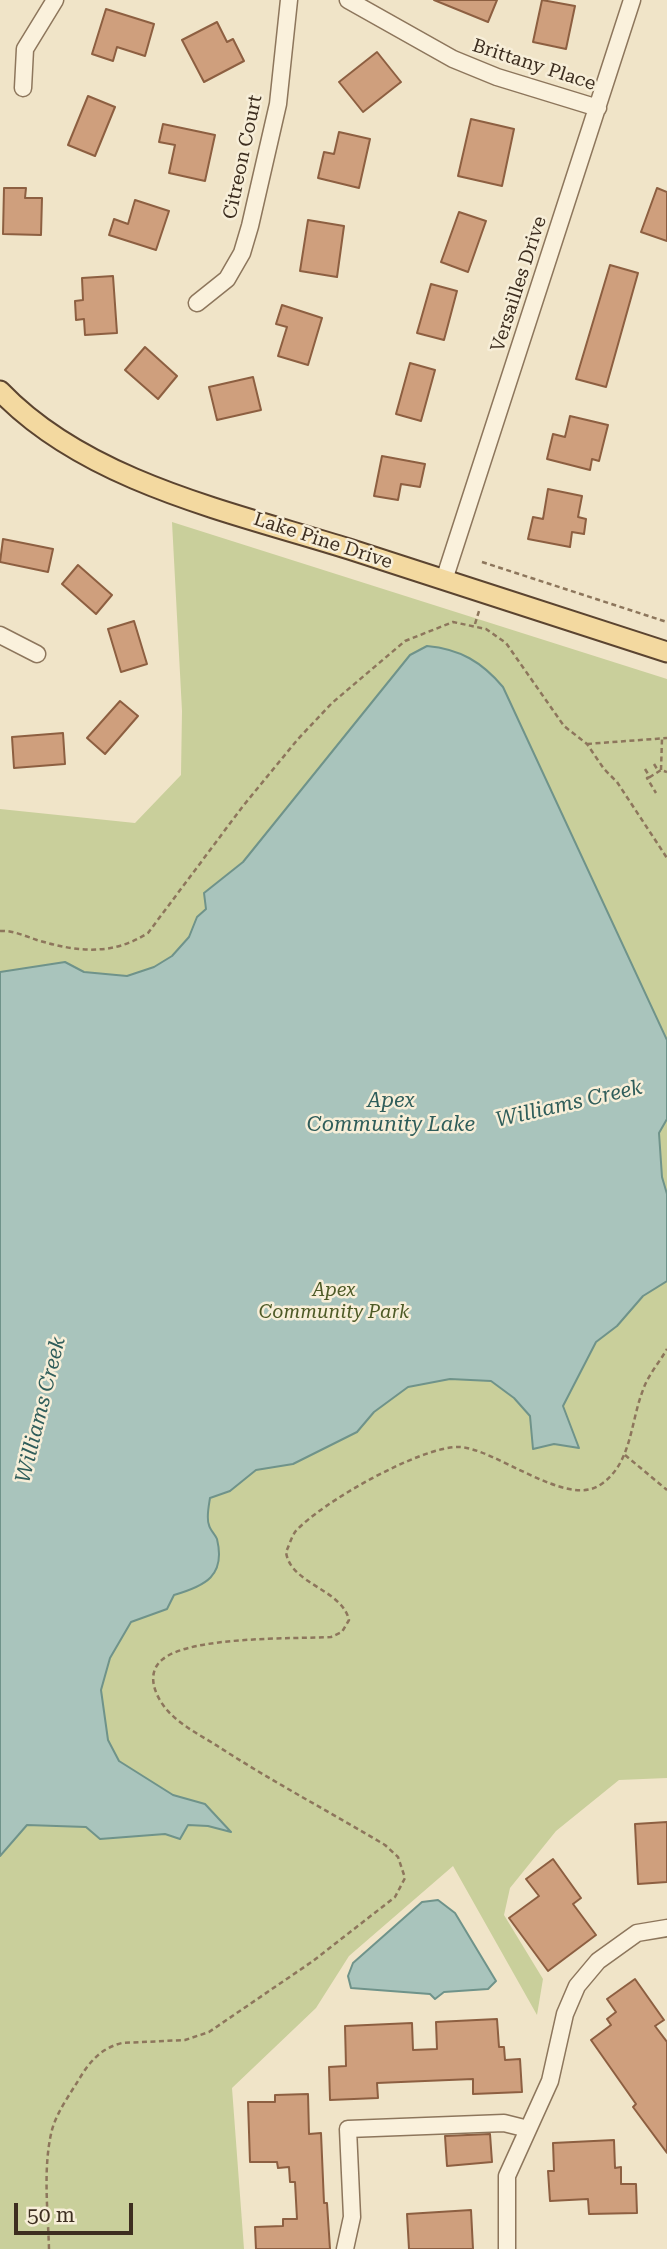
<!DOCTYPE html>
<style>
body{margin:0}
#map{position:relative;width:667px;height:2249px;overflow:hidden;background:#f0e4c8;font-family:"Roboto Serif",serif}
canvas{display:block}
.scale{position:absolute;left:14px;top:2203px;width:119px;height:32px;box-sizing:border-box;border:4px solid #3d2e20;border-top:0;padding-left:9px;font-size:21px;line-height:24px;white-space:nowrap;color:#3d2e20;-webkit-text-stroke:5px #f7eed8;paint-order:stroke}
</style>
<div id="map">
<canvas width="667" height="2249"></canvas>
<div class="scale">50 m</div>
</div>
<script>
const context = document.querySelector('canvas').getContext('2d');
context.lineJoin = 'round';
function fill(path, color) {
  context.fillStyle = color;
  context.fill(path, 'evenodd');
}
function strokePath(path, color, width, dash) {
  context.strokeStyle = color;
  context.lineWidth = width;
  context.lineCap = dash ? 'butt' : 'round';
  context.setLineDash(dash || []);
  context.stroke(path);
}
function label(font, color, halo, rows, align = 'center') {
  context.font = font + ' "Roboto Serif",serif';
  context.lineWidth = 5;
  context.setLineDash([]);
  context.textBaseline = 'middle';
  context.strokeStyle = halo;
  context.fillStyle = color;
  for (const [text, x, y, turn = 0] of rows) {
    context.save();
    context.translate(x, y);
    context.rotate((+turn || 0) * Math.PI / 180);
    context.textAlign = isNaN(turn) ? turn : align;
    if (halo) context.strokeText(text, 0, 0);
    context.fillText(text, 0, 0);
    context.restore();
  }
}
const green = new Path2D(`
 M 172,522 L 667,679 L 667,1778 L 619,1780 L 556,1831 L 510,1888 L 504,1915 L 543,1979 L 537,2015 L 453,1866 L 349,1956 L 316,2008 L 232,2088 L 244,2249 L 0,2249 L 0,809 L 135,823 L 181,775 L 182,711 Z`);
const water = new Path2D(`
 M 427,646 C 460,649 482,662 503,687 L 667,1040 L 667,1119 L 659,1133 L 662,1177 L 667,1194 L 667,1281 L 643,1296 L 617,1326 L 596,1342 L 563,1406 L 579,1448 L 554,1444 L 533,1449 L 530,1416 L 514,1398 L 491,1381 L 450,1379 L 408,1387 L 374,1412 L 357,1432 L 293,1464 L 256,1470 L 230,1491 L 210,1498 C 209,1505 206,1518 209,1525 C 210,1530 215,1534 217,1539 C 226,1576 205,1586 174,1595 L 167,1609 L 131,1622 L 110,1658 L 101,1690 L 108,1740 L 119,1761 L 173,1795 L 205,1804 L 231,1832 L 208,1826 L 188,1825 L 180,1839 L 165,1834 L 100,1839 L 86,1827 L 27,1825 L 0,1856 L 0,972 L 65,962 L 84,972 L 127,976 L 154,967 L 172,956 L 189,937 L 197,917 L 206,909 L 204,893 L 243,862 L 410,655 Z
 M 438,1900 L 455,1913 L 496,1981 L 488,1989 L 444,1992 L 435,1999 L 430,1994 L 351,1988 L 348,1976 L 353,1963 L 422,1902 Z`);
const building = new Path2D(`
 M 434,0 L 497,0 L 488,22 Z
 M 542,0 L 575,6 L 566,49 L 533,42 Z
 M 106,9 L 154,24 L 145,56 L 117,47 L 113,61 L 92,54 Z
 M 217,22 L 227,42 L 233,39 L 244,61 L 204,82 L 182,40 Z
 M 377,52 L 401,82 L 363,112 L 339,82 Z
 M 88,96 L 115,107 L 95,156 L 68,145 Z
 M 471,119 L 514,129 L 502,186 L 458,176 Z
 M 163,124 L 215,135 L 205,181 L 169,173 L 175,145 L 159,142 Z
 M 339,132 L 370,139 L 359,188 L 318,178 L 324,152 L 334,154 Z
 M 4,188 L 26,188 L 25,198 L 42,198 L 41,235 L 3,234 Z
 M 657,188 L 667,192 L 667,241 L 641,232 Z
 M 135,200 L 169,211 L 156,250 L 109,235 L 114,219 L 128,224 Z
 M 459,212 L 486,221 L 468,272 L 441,262 Z
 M 308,220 L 344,226 L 337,277 L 300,271 Z
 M 610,265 L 638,273 L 606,387 L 576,379 Z
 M 113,276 L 117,333 L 85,335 L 84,319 L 76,320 L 75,301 L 83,300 L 82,278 Z
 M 431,284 L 457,291 L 444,340 L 417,333 Z
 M 282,305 L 322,318 L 308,365 L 278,356 L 287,327 L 276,324 Z
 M 145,347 L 177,376 L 158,399 L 125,370 Z
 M 410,363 L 435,370 L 421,421 L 396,414 Z
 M 253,377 L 261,410 L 217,420 L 209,387 Z
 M 570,416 L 608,425 L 599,461 L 592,459 L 590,470 L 547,459 L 553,434 L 565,437 Z
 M 382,456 L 425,464 L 420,487 L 401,484 L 398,500 L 374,496 Z
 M 548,489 L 582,496 L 578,517 L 586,519 L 584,534 L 572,532 L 570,547 L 528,539 L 533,517 L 543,519 Z
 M 3,539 L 53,549 L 48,572 L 0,562 Z
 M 78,565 L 112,595 L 96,614 L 62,584 Z
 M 134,621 L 147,664 L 121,672 L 108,629 Z
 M 120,701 L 138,716 L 105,754 L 87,738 Z
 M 63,733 L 65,764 L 14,768 L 12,737 Z
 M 667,1822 L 667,1882 L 638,1884 L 635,1824 Z
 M 553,1859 L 581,1898 L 573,1904 L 596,1935 L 548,1971 L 509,1918 L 539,1896 L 526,1879 Z
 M 635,1979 L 664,2020 L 655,2026 L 667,2042 L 667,2153 L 633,2107 L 636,2104 L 591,2040 L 611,2025 L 607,2019 L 616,2012 L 607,1999 Z
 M 497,2019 L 499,2047 L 504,2047 L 505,2060 L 520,2059 L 522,2092 L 473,2094 L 473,2079 L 377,2083 L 378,2098 L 330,2100 L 329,2067 L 346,2066 L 345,2026 L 412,2023 L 413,2050 L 437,2049 L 436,2022 Z
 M 308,2094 L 309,2134 L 321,2133 L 324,2203 L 327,2203 L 330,2249 L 256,2249 L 255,2227 L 283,2226 L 283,2219 L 297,2219 L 295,2182 L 290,2182 L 289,2167 L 278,2168 L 277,2162 L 250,2162 L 248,2102 L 275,2102 L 275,2095 Z
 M 490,2134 L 492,2162 L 447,2166 L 445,2136 Z
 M 614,2140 L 615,2168 L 621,2167 L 621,2184 L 636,2184 L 637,2213 L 589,2214 L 588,2199 L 550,2201 L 548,2171 L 554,2171 L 553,2143 Z
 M 471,2210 L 473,2249 L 409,2249 L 407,2214 Z`);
const path = new Path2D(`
 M 482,562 L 667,622
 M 475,624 L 479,611
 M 587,744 L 667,738
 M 654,764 L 659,772
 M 645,769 L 650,777 L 661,770 L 667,772
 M 661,770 L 662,739
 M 650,777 L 647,778 L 656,793
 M 0,931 C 12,930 25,936 37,940 C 77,952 112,956 148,933 L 243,806 L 298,739 L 332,703 L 405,641 L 453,622 L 486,629 L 506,643 L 564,726 L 587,744 L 604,769 L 617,782 L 667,858
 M 625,1455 L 667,1490
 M 49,2249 C 48,2212 43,2171 51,2134 C 55,2115 68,2097 78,2081 C 89,2062 101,2048 122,2043 L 185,2040 L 209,2032 L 313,1961 L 395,1897 L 405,1878 L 398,1857 L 385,1845 C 330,1812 273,1782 219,1747 C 202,1736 181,1726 167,1710 C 155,1696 145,1673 163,1659 C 192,1636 292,1639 331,1637 L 342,1632 L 349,1620 C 342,1589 290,1584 286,1552 C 289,1546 291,1538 295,1532 C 320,1503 421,1446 459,1447 C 495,1448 566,1508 600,1485 C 632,1464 630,1423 643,1390 C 648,1375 659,1363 667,1349`);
const minor = new Path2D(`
 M 348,0 L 453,59 L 497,77 L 598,108
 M 23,88 L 25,49 L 55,0
 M 197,303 L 227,279 L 242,253 L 250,226 L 278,104 L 289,0
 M 444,580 L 632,0
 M 0,635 L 37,654
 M 345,2249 L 352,2217 L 348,2129 L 504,2123 L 528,2129
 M 507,2249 L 507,2176 L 550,2081 L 565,2014 L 577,1986 L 598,1961 L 637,1933 L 667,1928`);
const major = new Path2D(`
 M 0,391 C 87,482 231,512 349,549 C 455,583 561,618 667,652`);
const streetNames = [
 ["Brittany Place",534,65,18],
 ["Citreon Court",243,157,-78],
 ["Versailles Drive",519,284,-72],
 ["Lake Pine Drive",323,541,18]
];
const parkNames = [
 ["Apex",334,1290],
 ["Community Park",334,1312]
];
const waterNames = [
 ["Apex",391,1101],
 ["Community Lake",391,1125],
 ["Williams Creek",569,1104,-13],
 ["Williams Creek",41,1410,-76]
];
fill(green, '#c9cf9b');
fill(water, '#a9c4bc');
strokePath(water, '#6f938a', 2);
fill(building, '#cf9f7d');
strokePath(building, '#8d5f41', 2);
strokePath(minor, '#8d765c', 19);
strokePath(major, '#5b4430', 23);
strokePath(path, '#8d765c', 2.5, [5, 3.5]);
strokePath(minor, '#faf1dc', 16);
strokePath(major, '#f3d9a0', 19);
label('19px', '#3d2e20', '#f7eed8', streetNames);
label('italic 19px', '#4d5a26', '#f7eed8', parkNames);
label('italic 21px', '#2f5d5a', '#f7eed8', waterNames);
</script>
